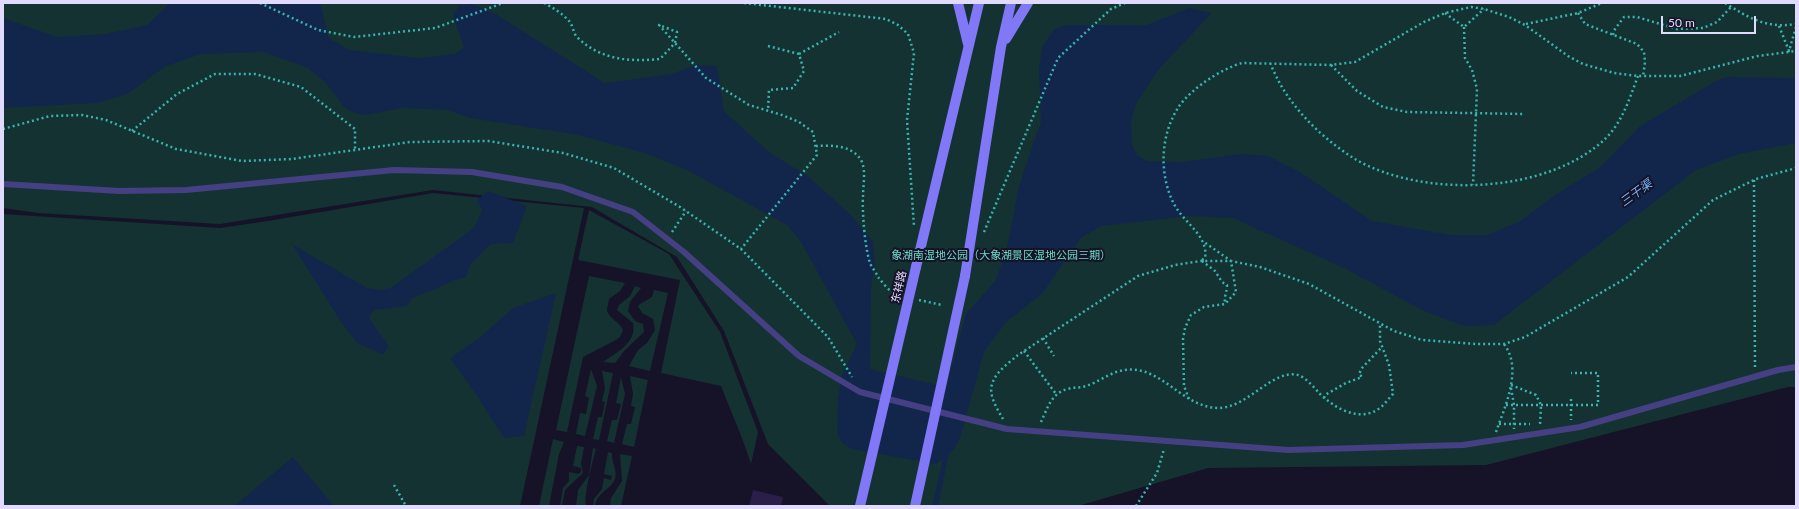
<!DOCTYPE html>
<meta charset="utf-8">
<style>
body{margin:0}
#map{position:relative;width:1799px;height:509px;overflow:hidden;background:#161228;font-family:Lato,sans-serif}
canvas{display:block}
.frame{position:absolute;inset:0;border:4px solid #e0dbfd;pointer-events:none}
.scale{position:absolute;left:1661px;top:16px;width:95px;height:18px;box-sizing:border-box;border:2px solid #e0dbfd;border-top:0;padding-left:5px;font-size:12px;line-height:14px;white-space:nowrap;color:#e0dbfd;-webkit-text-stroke:3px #161228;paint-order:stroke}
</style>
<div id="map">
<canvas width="1799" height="509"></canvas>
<div class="frame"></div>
<div class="scale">50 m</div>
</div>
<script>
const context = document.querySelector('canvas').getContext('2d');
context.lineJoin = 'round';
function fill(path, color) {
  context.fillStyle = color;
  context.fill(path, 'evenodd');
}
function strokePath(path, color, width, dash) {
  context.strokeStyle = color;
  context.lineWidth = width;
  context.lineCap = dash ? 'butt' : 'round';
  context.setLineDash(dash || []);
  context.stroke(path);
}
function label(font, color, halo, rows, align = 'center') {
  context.font = font + ' Lato,"Noto Sans SC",sans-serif';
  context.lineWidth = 4;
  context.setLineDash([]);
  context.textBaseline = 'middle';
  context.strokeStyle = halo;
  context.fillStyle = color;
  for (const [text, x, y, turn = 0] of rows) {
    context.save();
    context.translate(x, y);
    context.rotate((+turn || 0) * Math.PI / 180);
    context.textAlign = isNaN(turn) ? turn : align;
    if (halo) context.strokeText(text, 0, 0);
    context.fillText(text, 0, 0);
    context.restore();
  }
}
const green = new Path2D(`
 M 3,3 L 1796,3 L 1796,387 L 1788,387 L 1486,465 L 1208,468 L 1078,506 L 830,506 L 768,444 L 724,331 L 677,257 L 592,207 L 433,190 L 220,224 L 38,213 L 3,208 Z
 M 433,193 L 584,208 L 520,506 L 3,506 L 3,214 L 220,228 L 268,221 Z
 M 589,210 L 669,254 L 720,332 L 758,432 L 751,464 C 743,438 731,412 721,386 L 661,373 L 680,280 L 578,260 Z
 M 589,276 L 625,283 L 620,291 L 609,299 L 607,310 C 609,320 620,321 623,330 L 620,337 L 616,340 L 583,357 L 567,432 L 556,430 Z
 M 635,286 L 641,288 L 630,302 L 628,311 L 635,321 L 643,324 L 644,332 L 625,350 L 615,363 L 603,362 C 617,352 637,343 633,323 L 617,310 L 619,305 L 630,296 Z
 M 654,290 L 668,293 L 650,371 L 629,366 L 638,350 L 647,343 L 655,330 L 653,319 L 642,313 L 638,306 L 640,304 L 652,297 Z
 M 591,369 L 597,386 L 585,436 L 576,434 L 580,413 L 586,414 L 589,398 L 585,396 Z
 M 602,371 L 613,373 L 599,440 L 593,439 L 598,417 L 602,417 L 605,402 L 602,401 L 605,388 Z
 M 630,376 L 648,380 L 634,447 L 622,444 L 627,424 L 631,424 L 635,407 L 631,406 L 633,394 Z
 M 621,377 L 625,394 L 614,443 L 607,441 L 612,420 L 617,420 L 621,404 L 616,403 Z
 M 553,439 L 564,442 L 559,454 L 549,506 L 539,506 Z
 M 577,446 L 584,447 L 581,463 L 583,473 L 565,490 L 562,506 L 560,506 L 563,488 L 569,481 L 569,472 L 578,474 L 581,472 L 581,468 L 573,466 Z
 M 593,448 L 596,449 C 593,460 583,497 586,506 L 576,506 L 578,490 L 589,475 Z
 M 608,452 L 612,453 C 611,462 619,472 614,481 C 608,491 597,493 595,506 L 593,506 L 594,499 L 602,489 L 604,478 L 611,480 L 612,476 L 604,474 Z
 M 620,454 L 632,456 L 621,506 L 610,506 L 611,498 L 622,481 Z`);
const water = new Path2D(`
 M 170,3 L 320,3 L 329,38 L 349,50 L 419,58 L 455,54 L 464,47 L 453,15 L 459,6 L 471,4 L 494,13 L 605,83 L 672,74 L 695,65 L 717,66 L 724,111 L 769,152 L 809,177 L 850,214 L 873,241 L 875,264 L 871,288 L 870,369 L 946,387 L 966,314 L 996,280 L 1007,248 L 1019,186 L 1041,121 L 1039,69 L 1042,48 L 1054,29 L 1066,25 L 1147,25 L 1189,8 L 1212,13 L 1158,70 L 1137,102 L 1131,120 L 1132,144 L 1137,155 L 1147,161 L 1181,162 L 1242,154 L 1268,156 L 1300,172 L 1372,221 L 1451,235 L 1488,235 L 1522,220 L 1558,193 L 1599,168 L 1640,126 L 1716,81 L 1727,77 L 1796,78 L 1796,143 L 1739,154 L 1696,170 L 1494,325 L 1464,326 L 1424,311 L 1346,269 L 1233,218 L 1189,216 L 1101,226 L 1081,238 L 1042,294 L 1006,322 L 984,352 L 960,438 L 954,449 L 949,453 L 938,506 L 932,506 L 943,459 L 936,464 L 852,449 L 842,443 L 837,433 L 838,399 L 842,375 L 857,344 L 801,242 L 787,225 L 689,171 L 645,153 L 579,135 L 470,118 L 448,110 L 402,108 L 365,115 L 355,113 L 345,108 L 325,82 L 308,68 L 264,52 L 201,54 L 166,66 L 127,94 L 97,103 L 3,108 L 3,18 L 57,37 L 106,34 L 147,25 Z
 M 488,191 L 527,206 L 513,243 L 491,244 L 470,265 L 466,277 L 455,280 L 438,288 L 412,298 L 407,306 L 374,310 L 369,318 L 389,346 L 383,355 L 357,343 L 341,322 L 292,244 L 367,288 L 381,290 L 390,288 L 474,228 L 482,210 L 477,200 Z
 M 556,293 L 524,436 L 504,438 L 479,399 L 450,358 L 479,338 L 513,308 Z
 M 293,457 L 334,506 L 234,506 Z`);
const building = new Path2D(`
 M 753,490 L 783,497 L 781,506 L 749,506 Z`);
const path = new Path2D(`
 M 260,3 L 318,30 L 354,37 L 435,28 L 503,3
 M 544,3 C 552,7 563,14 569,21 C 573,25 573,33 577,37 C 600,60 630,62 660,59 L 675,43 L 677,32 L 659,25 L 706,78 L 749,105 L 782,115 L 799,122 L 813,132 L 817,155 L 741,249
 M 744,3 L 886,19 L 898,25 L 908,34 L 914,53 L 907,120 L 914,227
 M 1725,3 C 1749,18 1767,29 1796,24
 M 1445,13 L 1464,27 L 1484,9
 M 1578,13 L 1585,24 L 1637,44 L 1644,52 L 1645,62 L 1643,77
 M 1526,24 L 1578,13 L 1602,3
 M 1779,26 L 1789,51 L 1796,27
 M 1464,27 L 1465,58 L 1472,70 L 1477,89 L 1473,185
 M 1613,35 L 1615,29 L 1624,17 L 1637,17 L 1677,29 L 1703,28 L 1717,22 L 1731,7
 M 768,46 L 799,54 L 804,71 L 793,88 L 769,90 L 768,111
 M 799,54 L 839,32
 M 1270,63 C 1275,74 1280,85 1287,95 C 1304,120 1329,143 1355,159 C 1423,199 1549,194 1606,138 C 1623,121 1630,97 1638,76
 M 1331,65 L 1357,91 L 1383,107 L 1407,112 L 1524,114
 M 3,129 L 50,116 L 82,115 L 106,120 L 176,149 L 242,161 L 292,159 L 410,142 L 488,141 L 563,153 L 614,168 L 680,207 L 741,249 L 828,337 L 852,377
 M 132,131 L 177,94 L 215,74 L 255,74 L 301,87 L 355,129 L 355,150
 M 816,146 C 831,145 854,145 862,162 C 866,173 863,185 863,196 C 862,213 865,248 870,263 C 872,268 876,272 878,277 C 883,283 890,293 898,295
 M 1754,180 L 1755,368
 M 672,232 L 686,211
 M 984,232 L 1058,58 L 1111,9 L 1125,3
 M 1202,260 L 1205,258 C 1209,236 1183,222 1174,204 C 1159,175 1160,136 1178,108 C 1190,89 1221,69 1242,63 L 1330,65 L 1355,62 L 1424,22 L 1445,13 L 1471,7 L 1484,9 L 1509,17 L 1525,25 L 1568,56 L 1583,64 L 1614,73 L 1638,76 L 1680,76 L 1758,56 L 1796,51
 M 1202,261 L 1215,271 L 1222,282 L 1227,285 C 1227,292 1224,297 1225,303
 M 919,300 L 942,305
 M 1043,338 L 1054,356
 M 1024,351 L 1056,394
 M 1511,385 L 1536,395 L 1541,405 L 1540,425
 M 1511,388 L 1514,405 L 1514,429
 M 1324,398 L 1325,395 L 1346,383 L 1362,377 L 1359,374 L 1362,368 L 1381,348
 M 1189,399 L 1184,386 L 1183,339 L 1185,328 L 1191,315 L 1204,307 L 1225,304 L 1236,292 L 1231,261 L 1204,242
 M 1571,399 L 1571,420
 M 1506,405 L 1598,405 L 1598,373 L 1571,373
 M 1003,419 C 999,412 994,404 992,396 C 987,378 1006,365 1018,355 L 1138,276 L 1175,265 L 1201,261 L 1231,261 L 1260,267 L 1309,284 L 1394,331 L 1422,340 L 1476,344 L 1504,344 L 1525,337 L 1628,277 L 1713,200 L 1756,179 L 1796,168
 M 1041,422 C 1047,409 1052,392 1068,389 C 1074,387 1080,388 1086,386 C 1099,382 1112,371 1125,370 C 1162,365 1182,408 1219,408 C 1249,407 1272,369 1298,375 C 1305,377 1314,387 1319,393 C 1334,408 1361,424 1381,407 C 1385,404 1389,398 1393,394 L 1389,365 L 1380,341 L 1380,324
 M 1499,424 L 1530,424
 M 1496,432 C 1505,406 1523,369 1504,344
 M 394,485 L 406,506
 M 1136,506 L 1157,473 L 1164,449`);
const service = new Path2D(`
 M 3,184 L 119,191 L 186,190 L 394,170 L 472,172 L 562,187 L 633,212 L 684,252 L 799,356 L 860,392 L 1007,429 L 1288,450 L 1463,445 L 1580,427 L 1778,370 L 1796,367`);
const secondary = new Path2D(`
 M 958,3 L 968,44
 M 1006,39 L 1028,3
 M 916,267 L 979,3
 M 965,276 L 1001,47 L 1011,3`);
const secondaryBridge = new Path2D(`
 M 860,506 L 916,267
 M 915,506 L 965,276`);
const parkNames = [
 ["象湖南湿地公园（大象湖景区湿地公园三期）",1001,255]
];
const streetNames = [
 ["东祥路",899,287,-77]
];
const waterNames = [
 ["三干渠",1636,193,-36]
];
fill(green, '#153232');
fill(water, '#12264c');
fill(building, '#291f48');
strokePath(path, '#38b4b1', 2.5, [2, 3]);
strokePath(service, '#454084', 6);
strokePath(secondary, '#8078f7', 10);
strokePath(secondaryBridge, '#8078f7', 10);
label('11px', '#6adac2', '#161228', parkNames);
label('11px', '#e0dbfd', '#161228', streetNames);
label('italic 12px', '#70b4f7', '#161228', waterNames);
</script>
